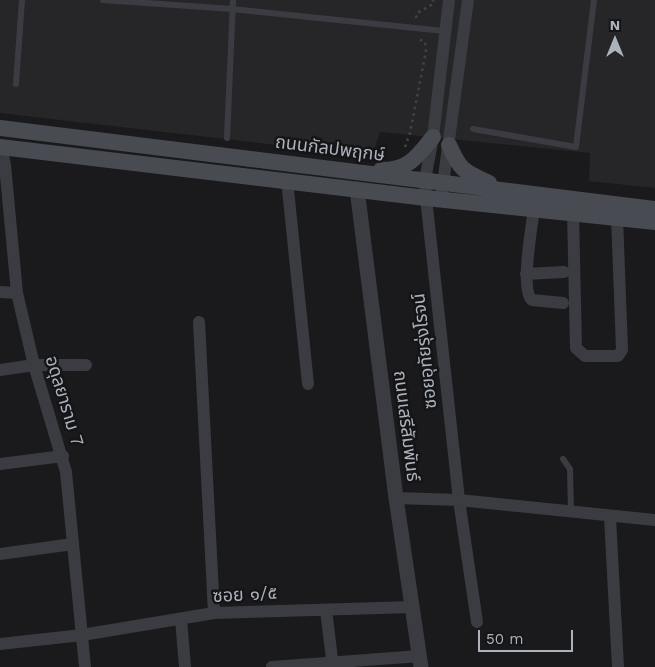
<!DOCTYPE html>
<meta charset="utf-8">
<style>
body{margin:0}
#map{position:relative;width:655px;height:667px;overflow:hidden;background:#1a1a1c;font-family:"Work Sans",sans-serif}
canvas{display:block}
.north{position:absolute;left:590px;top:15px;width:50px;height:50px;-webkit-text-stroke:4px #151517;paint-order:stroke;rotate:0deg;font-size:14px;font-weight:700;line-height:20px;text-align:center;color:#acb2bc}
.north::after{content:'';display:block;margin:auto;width:18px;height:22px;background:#acb2bc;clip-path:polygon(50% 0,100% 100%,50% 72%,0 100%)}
.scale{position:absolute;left:478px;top:630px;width:95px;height:22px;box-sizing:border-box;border:2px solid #acb2bc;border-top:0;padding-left:6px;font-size:15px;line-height:18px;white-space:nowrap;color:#acb2bc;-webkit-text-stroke:4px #151517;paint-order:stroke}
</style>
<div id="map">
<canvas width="655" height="667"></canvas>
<div class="north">N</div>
<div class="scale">50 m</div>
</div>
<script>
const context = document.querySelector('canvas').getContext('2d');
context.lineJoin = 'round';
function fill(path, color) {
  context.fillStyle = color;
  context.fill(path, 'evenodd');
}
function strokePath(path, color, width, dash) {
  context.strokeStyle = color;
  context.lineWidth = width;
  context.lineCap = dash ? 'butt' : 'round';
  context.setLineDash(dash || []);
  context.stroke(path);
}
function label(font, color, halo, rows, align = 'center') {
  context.font = font + ' "Work Sans","Noto Sans Thai",sans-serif';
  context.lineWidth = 5;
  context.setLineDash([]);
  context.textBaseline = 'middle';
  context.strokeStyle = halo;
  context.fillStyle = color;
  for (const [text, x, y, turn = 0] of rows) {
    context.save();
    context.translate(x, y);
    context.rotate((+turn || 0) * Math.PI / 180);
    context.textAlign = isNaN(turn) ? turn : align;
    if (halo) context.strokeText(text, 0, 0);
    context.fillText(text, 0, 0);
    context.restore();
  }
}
const built = new Path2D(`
 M 0,0 L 655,0 L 655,188 L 589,181 L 590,153 L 380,132 L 372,156 L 0,113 Z`);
const path = new Path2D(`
 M 416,18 L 417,13 L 433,4 L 433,0
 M 405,147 L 410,133 L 426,51 L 425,42 L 419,39
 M 329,153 L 379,155`);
const service = new Path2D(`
 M 103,0 L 232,9 L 444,31
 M 16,84 L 22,0
 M 473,129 L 576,147 L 594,0
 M 227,138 L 233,0
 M 563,459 L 570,469 L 571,513`);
const minor = new Path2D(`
 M 449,0 L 433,137 L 425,180 L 426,198 L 459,500 L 477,622
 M 1,147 L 5,165 L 17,293 L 34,365 L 66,472 L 85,667
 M 287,180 L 308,384
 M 442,191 L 468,0
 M 534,209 C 532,226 520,290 532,300 L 563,303
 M 573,212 L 576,348 L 585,356 L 618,356 L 622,350 L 617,217
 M 526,274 L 564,272
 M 0,292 L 17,293
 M 199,322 L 214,613
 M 0,370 L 34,365 L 86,365
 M 0,464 L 63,456
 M 396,498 L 459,500 L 655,520
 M 610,517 L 618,667
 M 0,554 L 73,544
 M 326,610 L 333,667
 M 181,619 L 185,667
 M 0,644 L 82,635 L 214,613 L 412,607
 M 272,667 L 420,656`);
const tertiary = new Path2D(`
 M 357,189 L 396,498 L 421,667`);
const secondary = new Path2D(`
 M 0,128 L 655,209
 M 449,145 C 461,172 464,171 489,183
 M 0,147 L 426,198 L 655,222
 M 381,170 C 409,170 417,157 433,137`);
const streetNames = [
 ["ถนนกัลปพฤกษ์",330,149,7],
 ["ซอยอุทัยรุ่งโรจน์",425,351,-96],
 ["อดุลยาราม 7",64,401,73],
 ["ถนนเสรีสัมพันธ์",406,426,83],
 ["ซอย ๑/๕",245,595,-3]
];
fill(built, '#262629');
strokePath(path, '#414349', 2.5, [2.5, 4]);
strokePath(service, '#3b3c42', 6);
strokePath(minor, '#3b3c42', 12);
strokePath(tertiary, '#3b3c42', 15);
strokePath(secondary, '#494b52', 16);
label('18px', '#acb2bc', '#151517', streetNames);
</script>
